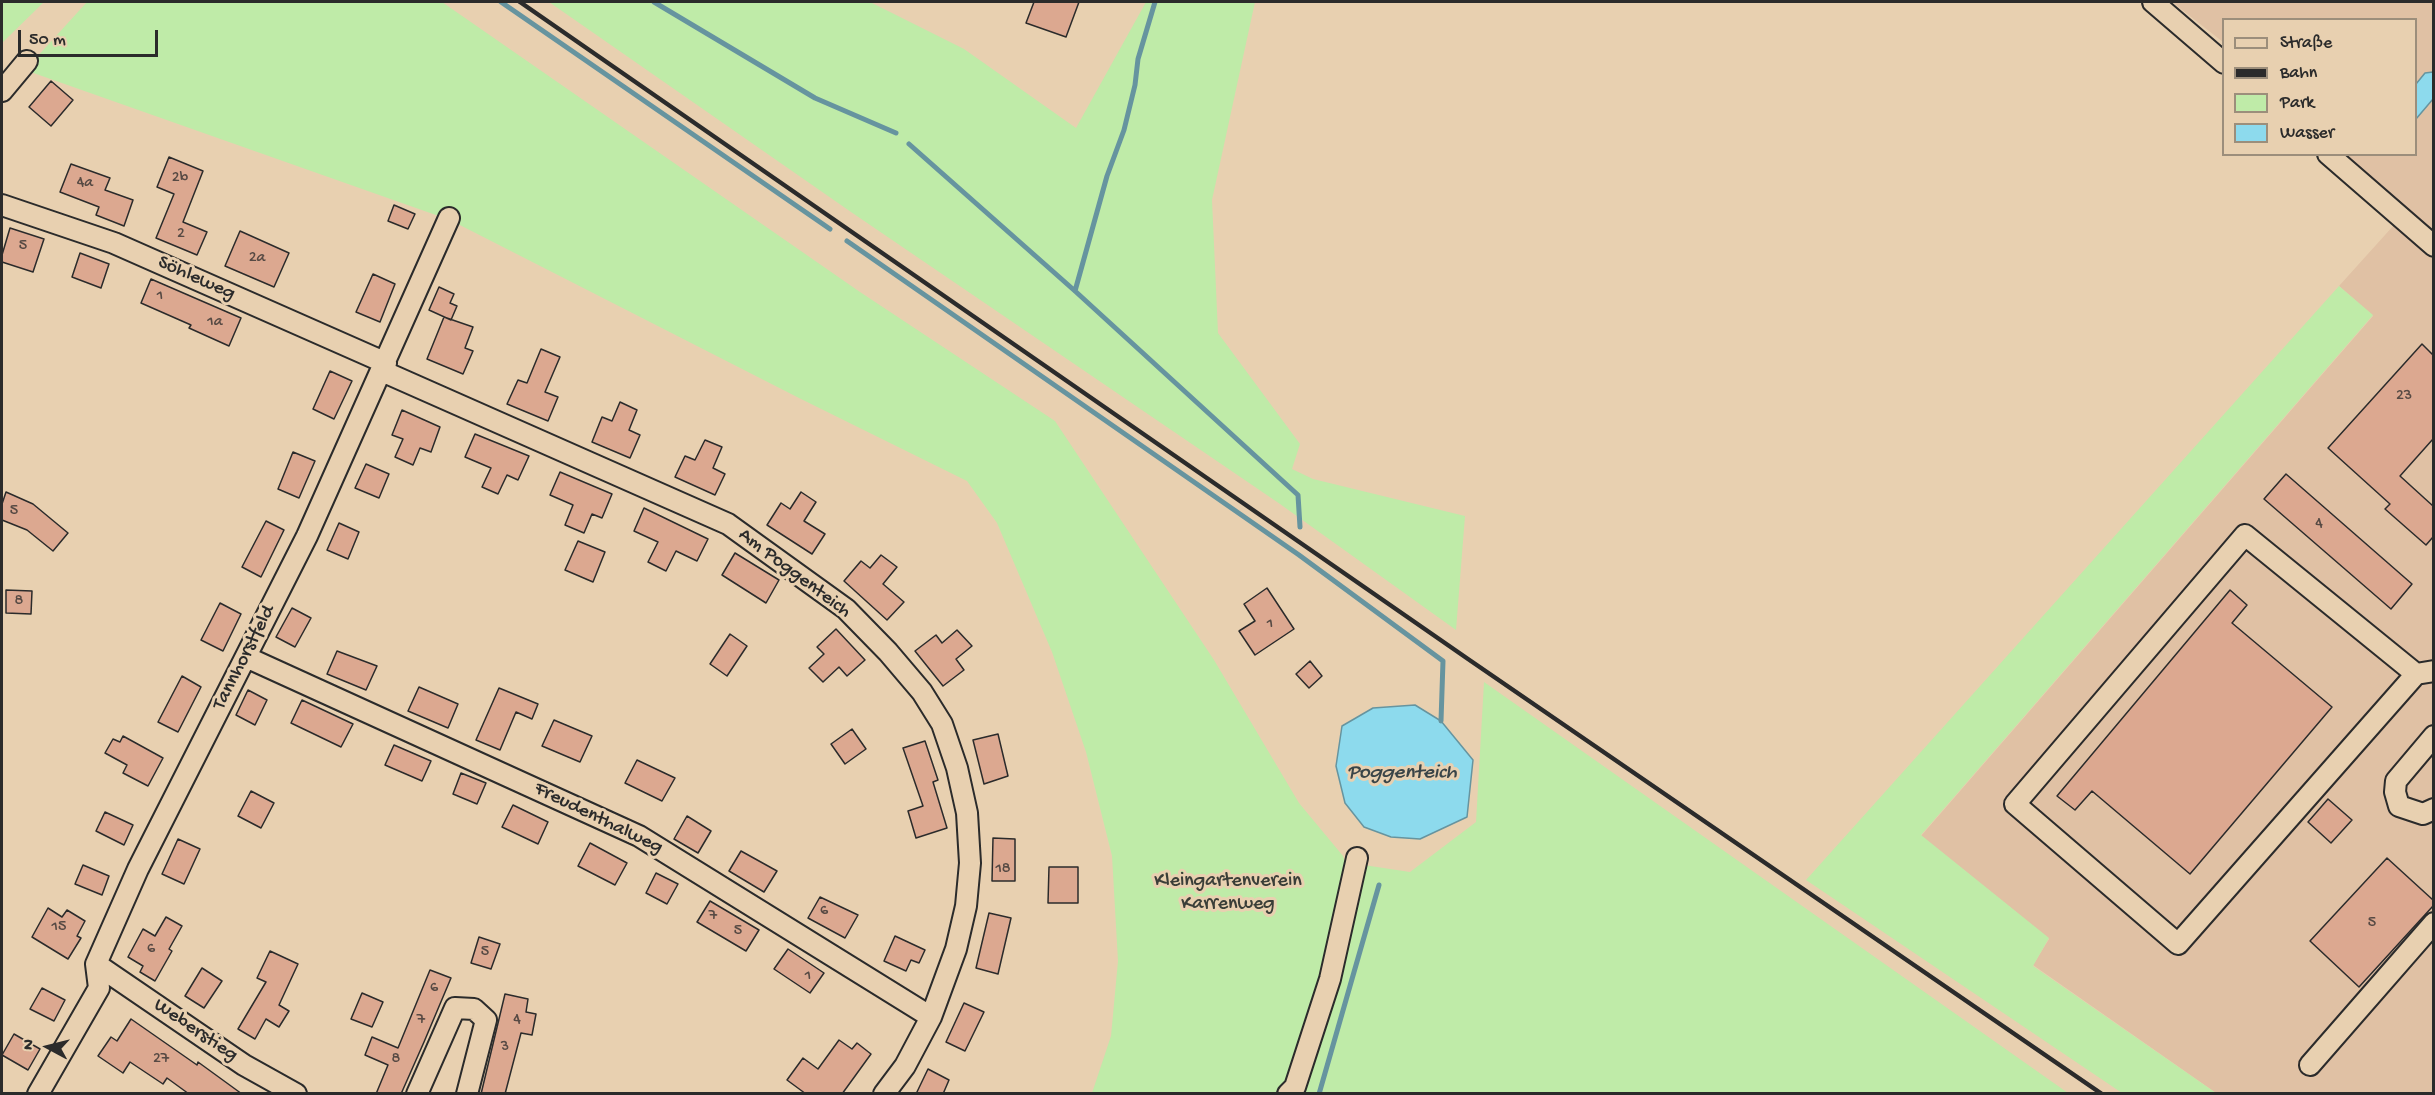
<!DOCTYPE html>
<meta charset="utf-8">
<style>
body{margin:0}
#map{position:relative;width:2435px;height:1095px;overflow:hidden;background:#e8d0b0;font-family:"Gochi Hand",sans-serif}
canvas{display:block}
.frame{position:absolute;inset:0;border:3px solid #2b2b2b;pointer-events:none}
.legend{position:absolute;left:2222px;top:18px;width:195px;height:138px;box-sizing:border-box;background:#e8d0b0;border:2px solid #9c8e7b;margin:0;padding:8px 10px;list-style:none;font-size:18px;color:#2b2b2b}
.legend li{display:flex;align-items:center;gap:12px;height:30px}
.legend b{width:30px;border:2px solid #9c8e7b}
.north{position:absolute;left:18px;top:1017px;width:60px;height:60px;-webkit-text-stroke:4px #e8d0b0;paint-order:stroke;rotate:277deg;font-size:16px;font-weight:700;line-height:24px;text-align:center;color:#2b2b2b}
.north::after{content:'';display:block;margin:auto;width:21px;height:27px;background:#2b2b2b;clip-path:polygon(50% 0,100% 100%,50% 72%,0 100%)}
.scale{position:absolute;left:18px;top:30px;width:140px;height:27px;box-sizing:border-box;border:3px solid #2b2b2b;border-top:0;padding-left:8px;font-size:18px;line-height:21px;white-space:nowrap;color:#2b2b2b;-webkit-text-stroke:4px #e8d0b0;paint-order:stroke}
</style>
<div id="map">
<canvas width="2435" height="1095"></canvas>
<div class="frame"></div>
<ul class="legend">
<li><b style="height:8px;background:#e8d0b0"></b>Straße</li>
<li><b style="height:8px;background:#2b2b2b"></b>Bahn</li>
<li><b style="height:16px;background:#bfeba8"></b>Park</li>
<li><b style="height:16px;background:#8ddaed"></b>Wasser</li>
</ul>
<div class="north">N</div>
<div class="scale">50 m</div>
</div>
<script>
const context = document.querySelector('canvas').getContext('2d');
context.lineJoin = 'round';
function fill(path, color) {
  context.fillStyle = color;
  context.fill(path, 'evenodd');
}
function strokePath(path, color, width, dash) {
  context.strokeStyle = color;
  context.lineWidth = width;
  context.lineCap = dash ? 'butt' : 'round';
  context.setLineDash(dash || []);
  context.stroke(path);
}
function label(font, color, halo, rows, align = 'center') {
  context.font = font + ' "Gochi Hand",sans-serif';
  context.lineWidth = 6;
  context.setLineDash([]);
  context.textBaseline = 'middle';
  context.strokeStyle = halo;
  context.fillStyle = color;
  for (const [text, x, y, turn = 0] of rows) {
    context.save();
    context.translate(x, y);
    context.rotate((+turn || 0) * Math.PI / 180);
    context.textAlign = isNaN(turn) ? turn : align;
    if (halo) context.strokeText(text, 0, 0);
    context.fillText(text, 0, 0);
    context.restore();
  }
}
const built = new Path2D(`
 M 2172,2 L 2433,2 L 2433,1093 L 2216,1093 L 2033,965 L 2049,939 L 1921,836 L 2373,316 L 2339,286 L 2394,225 L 2317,155 L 2416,154 L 2416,20 L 2224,20 L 2223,42 Z`);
const green = new Path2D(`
 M 2,2 L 44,2 L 2,43 Z
 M 87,2 L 442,2 L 860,292 L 1055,421 L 1214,660 L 1299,803 L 1343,856 L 1348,873 L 1357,864 L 1410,872 L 1476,822 L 1484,682 L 2068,1093 L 1092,1093 L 1111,1036 L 1118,961 L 1112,856 L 1086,752 L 1052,652 L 997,523 L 967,481 L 799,398 L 450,220 L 25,70 Z
 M 549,2 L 870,2 L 964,49 L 1076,128 L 1146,2 L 1255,2 L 1212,200 L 1218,333 L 1300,444 L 1292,469 L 1313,479 L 1465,516 L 1456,630 L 1280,504 L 851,212 Z
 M 2339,286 L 2373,315 L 1921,835 L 2049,938 L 2033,966 L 2216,1093 L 2122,1093 L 1806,880 Z`);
const water = new Path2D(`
 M 2433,72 L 2433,99 L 2416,119 L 2416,84 L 2425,73 Z
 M 1415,705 L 1441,721 L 1473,760 L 1467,817 L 1420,839 L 1391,837 L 1364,827 L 1345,803 L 1336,766 L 1342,726 L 1373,708 Z`);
const stream = new Path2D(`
 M 501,2 L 830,229
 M 654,2 L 815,98 L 896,133
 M 909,144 L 1075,291 L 1298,495 L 1300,527
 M 847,241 L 1299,555 L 1443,661 L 1441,721
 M 1075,291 L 1107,176 L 1124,130 L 1135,85 L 1138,59 L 1155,2
 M 1319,1094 L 1379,885`);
const building = new Path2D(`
 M 1034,2 L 1079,2 L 1066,37 L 1026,23 Z
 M 51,81 L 73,100 L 51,126 L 29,107 Z
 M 169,157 L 203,171 L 183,222 L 207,232 L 197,255 L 156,238 L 174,194 L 157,187 Z
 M 71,164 L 110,178 L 105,190 L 133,200 L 124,226 L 96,215 L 99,207 L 60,192 Z
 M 394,205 L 415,214 L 408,229 L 388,221 Z
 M 10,228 L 44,239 L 33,272 L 2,262 L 2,255 Z
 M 240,231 L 289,253 L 274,287 L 225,266 Z
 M 80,253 L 109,264 L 101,288 L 72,277 Z
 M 373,274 L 395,284 L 380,322 L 356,312 Z
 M 151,279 L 241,318 L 229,346 L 189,328 L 191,325 L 141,303 Z
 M 439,287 L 454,294 L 450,303 L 457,306 L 451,320 L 429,310 Z
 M 444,317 L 473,327 L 465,348 L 473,351 L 463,374 L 427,359 Z
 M 2422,344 L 2433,355 L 2433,439 L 2400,476 L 2433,506 L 2433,537 L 2426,545 L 2385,509 L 2390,504 L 2328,448 Z
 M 541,349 L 560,357 L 545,392 L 558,397 L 548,421 L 507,404 L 518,380 L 527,383 Z
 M 330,371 L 352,381 L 334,419 L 313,409 Z
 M 620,402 L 637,410 L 629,430 L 640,435 L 630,458 L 592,442 L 602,417 L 612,421 Z
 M 402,410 L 440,427 L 431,452 L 420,448 L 413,465 L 395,457 L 403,439 L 392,435 Z
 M 475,434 L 529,456 L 518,480 L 507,475 L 498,494 L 482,487 L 491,468 L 465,457 Z
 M 705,440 L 722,447 L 713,468 L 725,474 L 715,495 L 675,477 L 685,456 L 695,460 Z
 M 293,452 L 315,461 L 299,498 L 278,489 Z
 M 366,464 L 389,474 L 379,498 L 355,488 Z
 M 560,472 L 612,494 L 602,518 L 592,514 L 584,533 L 565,525 L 573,505 L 550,495 Z
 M 2286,474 L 2412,584 L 2391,609 L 2264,499 Z
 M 6,492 L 33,504 L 68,533 L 53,551 L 27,530 L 2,520 L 2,504 Z
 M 801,492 L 816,502 L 804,521 L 825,534 L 812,554 L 767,525 L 781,503 L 790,509 Z
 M 644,508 L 708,539 L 697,561 L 676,551 L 666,571 L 648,562 L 658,542 L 634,531 Z
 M 266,521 L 284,530 L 261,577 L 242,567 Z
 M 339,523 L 359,532 L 348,559 L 327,550 Z
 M 578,541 L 605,552 L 593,582 L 565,570 Z
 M 735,553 L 779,580 L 766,603 L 722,575 Z
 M 881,555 L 897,567 L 883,584 L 904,602 L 887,620 L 844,581 L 861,561 L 870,568 Z
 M 1267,588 L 1294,629 L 1255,655 L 1239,631 L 1255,621 L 1244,604 Z
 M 6,590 L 32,591 L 31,614 L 6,613 Z
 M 2230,590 L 2247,605 L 2232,623 L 2332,707 L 2190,874 L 2092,791 L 2075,810 L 2057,796 Z
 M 220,603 L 241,614 L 223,651 L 201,640 Z
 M 292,608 L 311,618 L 295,647 L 276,637 Z
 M 836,629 L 865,660 L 847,676 L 839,667 L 823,682 L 809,668 L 824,654 L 817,647 Z
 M 957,630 L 972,646 L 956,659 L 964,670 L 943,686 L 915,651 L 936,635 L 942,643 Z
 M 730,634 L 747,646 L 727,676 L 710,664 Z
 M 337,651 L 377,666 L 366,690 L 327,674 Z
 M 1310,661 L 1322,676 L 1309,688 L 1296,674 Z
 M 182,676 L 201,687 L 178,732 L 158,722 Z
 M 419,687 L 458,704 L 448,728 L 408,711 Z
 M 499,688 L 538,704 L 532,719 L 516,712 L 500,750 L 476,740 Z
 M 248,690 L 267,700 L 255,725 L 236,715 Z
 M 302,700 L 353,724 L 341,747 L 291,723 Z
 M 554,720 L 592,736 L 580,762 L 542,746 Z
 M 852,729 L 866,749 L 845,764 L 831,744 Z
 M 998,734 L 1008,776 L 984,784 L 973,740 Z
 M 123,736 L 163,758 L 148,786 L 123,773 L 127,765 L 105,753 L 113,739 L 120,742 Z
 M 925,741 L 938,780 L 933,782 L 947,828 L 916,838 L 908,811 L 923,806 L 903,748 Z
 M 394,745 L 431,761 L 422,781 L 385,765 Z
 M 637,760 L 675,778 L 662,801 L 625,783 Z
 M 461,773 L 486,783 L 477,804 L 453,794 Z
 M 251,791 L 274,803 L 261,828 L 238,816 Z
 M 2328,799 L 2352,820 L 2331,843 L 2308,822 Z
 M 513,805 L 548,822 L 538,844 L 502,827 Z
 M 105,812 L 133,825 L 124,845 L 96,831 Z
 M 687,816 L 711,831 L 698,853 L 674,839 Z
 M 993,838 L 1015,839 L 1015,881 L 992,881 Z
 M 178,839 L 200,849 L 184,884 L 162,874 Z
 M 590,843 L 627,863 L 615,885 L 578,866 Z
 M 741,851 L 777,871 L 764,892 L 729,871 Z
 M 2387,858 L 2433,900 L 2433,906 L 2359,987 L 2310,941 Z
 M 83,865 L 109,876 L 102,895 L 75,884 Z
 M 1049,867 L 1078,867 L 1078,903 L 1048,903 Z
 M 656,873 L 678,884 L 667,904 L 646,893 Z
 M 820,897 L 858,915 L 845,938 L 808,918 Z
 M 710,901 L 759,930 L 746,951 L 697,922 Z
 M 48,908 L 62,917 L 67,910 L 85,921 L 77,936 L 81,938 L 68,959 L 32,937 Z
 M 989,913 L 1011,918 L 998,974 L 976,968 Z
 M 166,917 L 182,926 L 169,949 L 172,951 L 155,981 L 140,972 L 143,966 L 128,957 L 143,929 L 155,936 Z
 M 895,936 L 925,950 L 919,963 L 911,960 L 906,971 L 884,961 Z
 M 479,937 L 500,944 L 491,969 L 471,963 Z
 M 788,949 L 824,973 L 810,993 L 774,969 Z
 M 270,951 L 298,964 L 279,1005 L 289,1011 L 279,1027 L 266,1019 L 255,1039 L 238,1029 L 266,982 L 257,978 Z
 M 202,968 L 222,981 L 204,1008 L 185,996 Z
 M 430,970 L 451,978 L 424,1042 L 401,1094 L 376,1094 L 388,1065 L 365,1055 L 372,1037 L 398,1048 Z
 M 42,988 L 65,1000 L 54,1021 L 30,1009 Z
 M 362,993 L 383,1002 L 372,1027 L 351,1019 Z
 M 505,994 L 528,999 L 526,1012 L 536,1014 L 532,1035 L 521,1033 L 505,1094 L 481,1094 Z
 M 964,1003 L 984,1012 L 965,1051 L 946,1042 Z
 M 131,1019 L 197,1065 L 198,1062 L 242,1094 L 189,1094 L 167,1078 L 163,1084 L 130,1062 L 123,1073 L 98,1056 L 111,1037 L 117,1041 Z
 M 14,1034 L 40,1049 L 28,1070 L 2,1055 Z
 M 839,1040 L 852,1049 L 857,1043 L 871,1054 L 842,1094 L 806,1094 L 787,1080 L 803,1058 L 818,1069 Z
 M 928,1069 L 949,1080 L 943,1094 L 916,1094 Z`);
const minor = new Path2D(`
 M 2153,2 L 2224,63
 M 2,91 L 27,61
 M 2328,154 L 2434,246
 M 2,205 L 114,243 L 386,363
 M 382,371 L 728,524 L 846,609 L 888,652 L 922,692 L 942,724 L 957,768 L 967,813 L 970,863 L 966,906 L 956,949 L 931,1017 L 905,1066 L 884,1094
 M 246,657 L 639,836 L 931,1017
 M 2416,674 L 2245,535 L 2015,804 L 2178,944 L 2416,674 L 2434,671
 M 2434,736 L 2396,781 L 2395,792 L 2399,806 L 2423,814 L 2434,809
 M 96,964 L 244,1065 L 296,1094
 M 2310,1065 L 2434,923
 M 38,1094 L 99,988 L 96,964 L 138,869 L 307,536 L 449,218
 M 417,1094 L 455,1008 L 474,1009 L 486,1020 L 467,1094
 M 1288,1094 L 1295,1087 L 1330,979 L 1357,858`);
const rail = new Path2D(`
 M 520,2 L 1468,659 L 2102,1094`);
const numberNames = [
 ["2b",180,179],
 ["4a",85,184],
 ["2",181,235],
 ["5",23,247],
 ["2a",257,259],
 ["1",160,297],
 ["1a",215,323],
 ["23",2404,397],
 ["5",14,512],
 ["4",2319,525],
 ["8",19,602],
 ["1",1270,625],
 ["18",1003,870],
 ["6",824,912],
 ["7",713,917],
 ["5",2372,924],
 ["15",59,928],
 ["5",738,932],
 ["6",151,950],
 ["5",485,953],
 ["1",808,977],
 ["6",434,989],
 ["7",421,1021],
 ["4",517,1021],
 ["3",505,1048],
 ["27",161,1060],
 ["8",396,1060]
];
const streetNames = [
 ["Söhleweg",196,279,24],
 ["Am Poggenteich",794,574,37],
 ["Tannhorstfeld",245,658,-63],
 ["Freudenthalweg",598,819,26],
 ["Weberstieg",195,1031,34]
];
const parkNames = [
 ["Kleingartenverein",1228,882],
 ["Karrenweg",1228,905]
];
const waterNames = [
 ["Poggenteich",1402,774]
];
fill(built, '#e0c1a4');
fill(green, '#bfeba8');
fill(water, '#8ddaed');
strokePath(water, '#66949f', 1.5);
strokePath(stream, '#66949f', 5);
fill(building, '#dca890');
strokePath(building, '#2b2b2b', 1.5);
strokePath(minor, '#2b2b2b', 24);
strokePath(minor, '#e8d0b0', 20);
strokePath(rail, '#2b2b2b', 4.5);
label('16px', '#574a44', null, numberNames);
label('20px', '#2b2b2b', '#e8d0b0', streetNames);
label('20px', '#3a3e38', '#e8d0b0', parkNames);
label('italic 21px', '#3a4548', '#e8d0b0', waterNames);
</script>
